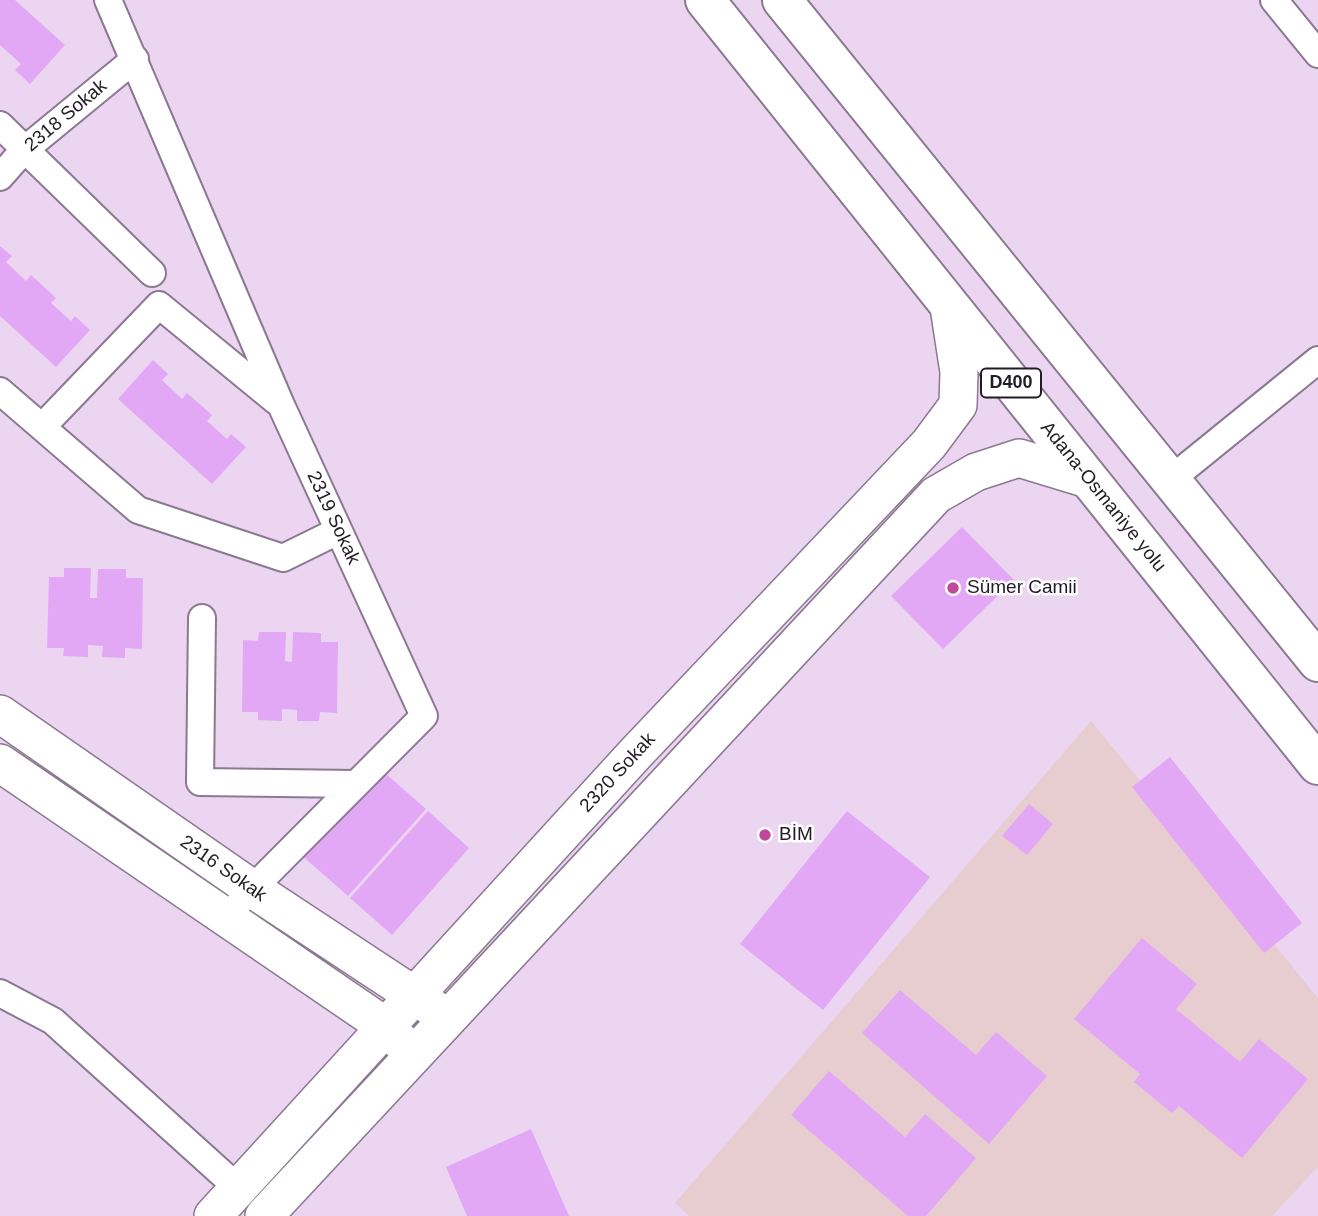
<!DOCTYPE html>
<meta charset="utf-8">
<style>
body{margin:0}
canvas{display:block;background:#ebd5f1}
</style>
<canvas width="1318" height="1216"></canvas>
<script>
const context = document.querySelector('canvas').getContext('2d');
context.lineJoin = 'round';
function fill(path, color) {
  context.fillStyle = color;
  context.fill(path, 'evenodd');
}
function strokePath(path, color, width, dash) {
  context.strokeStyle = color;
  context.lineWidth = width;
  context.lineCap = dash ? 'butt' : 'round';
  context.setLineDash(dash || []);
  context.stroke(path);
}
function label(font, color, halo, rows, align = 'center') {
  context.font = font + ' Arial,sans-serif';
  context.lineWidth = 5;
  context.setLineDash([]);
  context.textBaseline = 'middle';
  context.strokeStyle = halo;
  context.fillStyle = color;
  for (const [text, x, y, turn = 0] of rows) {
    context.save();
    context.translate(x, y);
    context.rotate((+turn || 0) * Math.PI / 180);
    context.textAlign = isNaN(turn) ? turn : align;
    if (halo) context.strokeText(text, 0, 0);
    context.fillText(text, 0, 0);
    context.restore();
  }
}
const education = new Path2D(`
 M 1091,721 L 1318,998 L 1318,1167 L 1272,1216 L 689,1216 L 675,1203 Z`);
const building = new Path2D(`
 M 0,0 L 15,0 L 65,45 L 30,84 L 15,70 L 21,64 L 0,45 Z
 M 0,246 L 12,256 L 6,262 L 26,281 L 31,275 L 56,298 L 51,303 L 71,321 L 75,316 L 90,330 L 56,367 L 0,316 Z
 M 153,360 L 168,374 L 162,380 L 182,399 L 187,393 L 212,415 L 207,421 L 227,439 L 231,434 L 246,447 L 212,484 L 118,399 Z
 M 962,527 L 1014,580 L 943,649 L 891,596 Z
 M 64,568 L 91,568 L 90,598 L 97,598 L 98,569 L 126,569 L 126,578 L 143,578 L 142,649 L 125,648 L 125,658 L 102,657 L 103,646 L 88,645 L 88,657 L 63,656 L 64,648 L 47,648 L 49,577 L 64,577 Z
 M 259,632 L 286,632 L 285,661 L 292,662 L 293,632 L 321,633 L 321,642 L 338,642 L 337,713 L 320,712 L 319,721 L 297,721 L 297,710 L 282,709 L 282,721 L 258,720 L 258,712 L 242,712 L 243,640 L 258,641 Z
 M 1170,757 L 1302,923 L 1264,953 L 1132,787 Z
 M 377,766 L 426,809 L 348,896 L 299,853 Z
 M 1029,804 L 1053,824 L 1027,855 L 1002,836 Z
 M 428,811 L 469,848 L 392,935 L 350,898 Z
 M 847,811 L 930,877 L 823,1010 L 740,944 Z
 M 1142,938 L 1197,984 L 1176,1009 L 1240,1062 L 1259,1039 L 1308,1079 L 1242,1158 L 1179,1106 L 1172,1113 L 1134,1082 L 1140,1074 L 1074,1019 Z
 M 900,990 L 976,1055 L 996,1032 L 1047,1076 L 989,1144 L 862,1033 Z
 M 829,1071 L 905,1137 L 925,1114 L 976,1158 L 926,1216 L 908,1216 L 791,1115 Z
 M 531,1129 L 569,1216 L 467,1216 L 446,1167 Z`);
const street = new Path2D(`
 M 108,0 L 281,405 L 424,716 L 241,900
 M 1274,0 L 1318,54
 M 0,125 L 152,273
 M 0,177 L 23,151 L 135,59
 M 0,391 L 138,510 L 283,558 L 338,531
 M 42,427 L 159,305 L 276,401
 M 1170,480 L 1318,360
 M 202,618 L 200,782 L 356,784
 M 0,993 L 53,1021 L 238,1188`);
const secondary = new Path2D(`
 M 0,714 L 251,888 L 433,1008
 M 0,763 L 385,1026 L 401,1042
 M 213,1216 L 635,754 L 929,444 L 958,405 L 959,372 L 949,307
 M 264,1216 L 936,495 L 976,472 L 1019,458 L 1088,479`);
const highway = new Path2D(`
 M 705,0 L 1318,765
 M 782,0 L 1318,662`);
const markers = [
 [953,588,7,"#c0499e"],
 [765,835,7,"#c0499e"]
];
const shields = [
 [1011,383,60]
];
const shieldNames = [
 ["D400",1011,383]
];
const streetNames = [
 ["2318 Sokak",66,116,-40],
 ["Adana-Osmaniye yolu",1103,497,51],
 ["2319 Sokak",333,518,65],
 ["2320 Sokak",618,773,-47],
 ["2316 Sokak",223,869,35]
];
const poiNames = [
 ["Sümer Camii",967,588],
 ["BİM",779,835]
];
fill(education, '#e7cdd0');
fill(building, '#e3a8f5');
strokePath(street, '#8b7891', 30);
strokePath(secondary, '#8b7891', 40);
strokePath(highway, '#8b7891', 42);
strokePath(street, '#fff', 26);
strokePath(secondary, '#fff', 37);
strokePath(highway, '#fff', 38);
for (const [x, y, r, color] of markers) {
  const dot = new Path2D();
  dot.arc(x, y, r, 0, 2 * Math.PI);
  context.fillStyle = color;
  context.fill(dot);
  strokePath(dot, '#fff', 2.5);
}
for (const [x, y, w] of shields) {
  const box = new Path2D();
  box.roundRect(x - w / 2, y - 14.5, w, 29, 5);
  context.fillStyle = '#fff';
  context.fill(box);
  strokePath(box, '#231b25', 2);
}
label('bold 18px', '#231b25', null, shieldNames);
label('19px', '#231b25', '#fff', streetNames);
label('19px', '#231b25', '#fff', poiNames, 'left');
</script>
